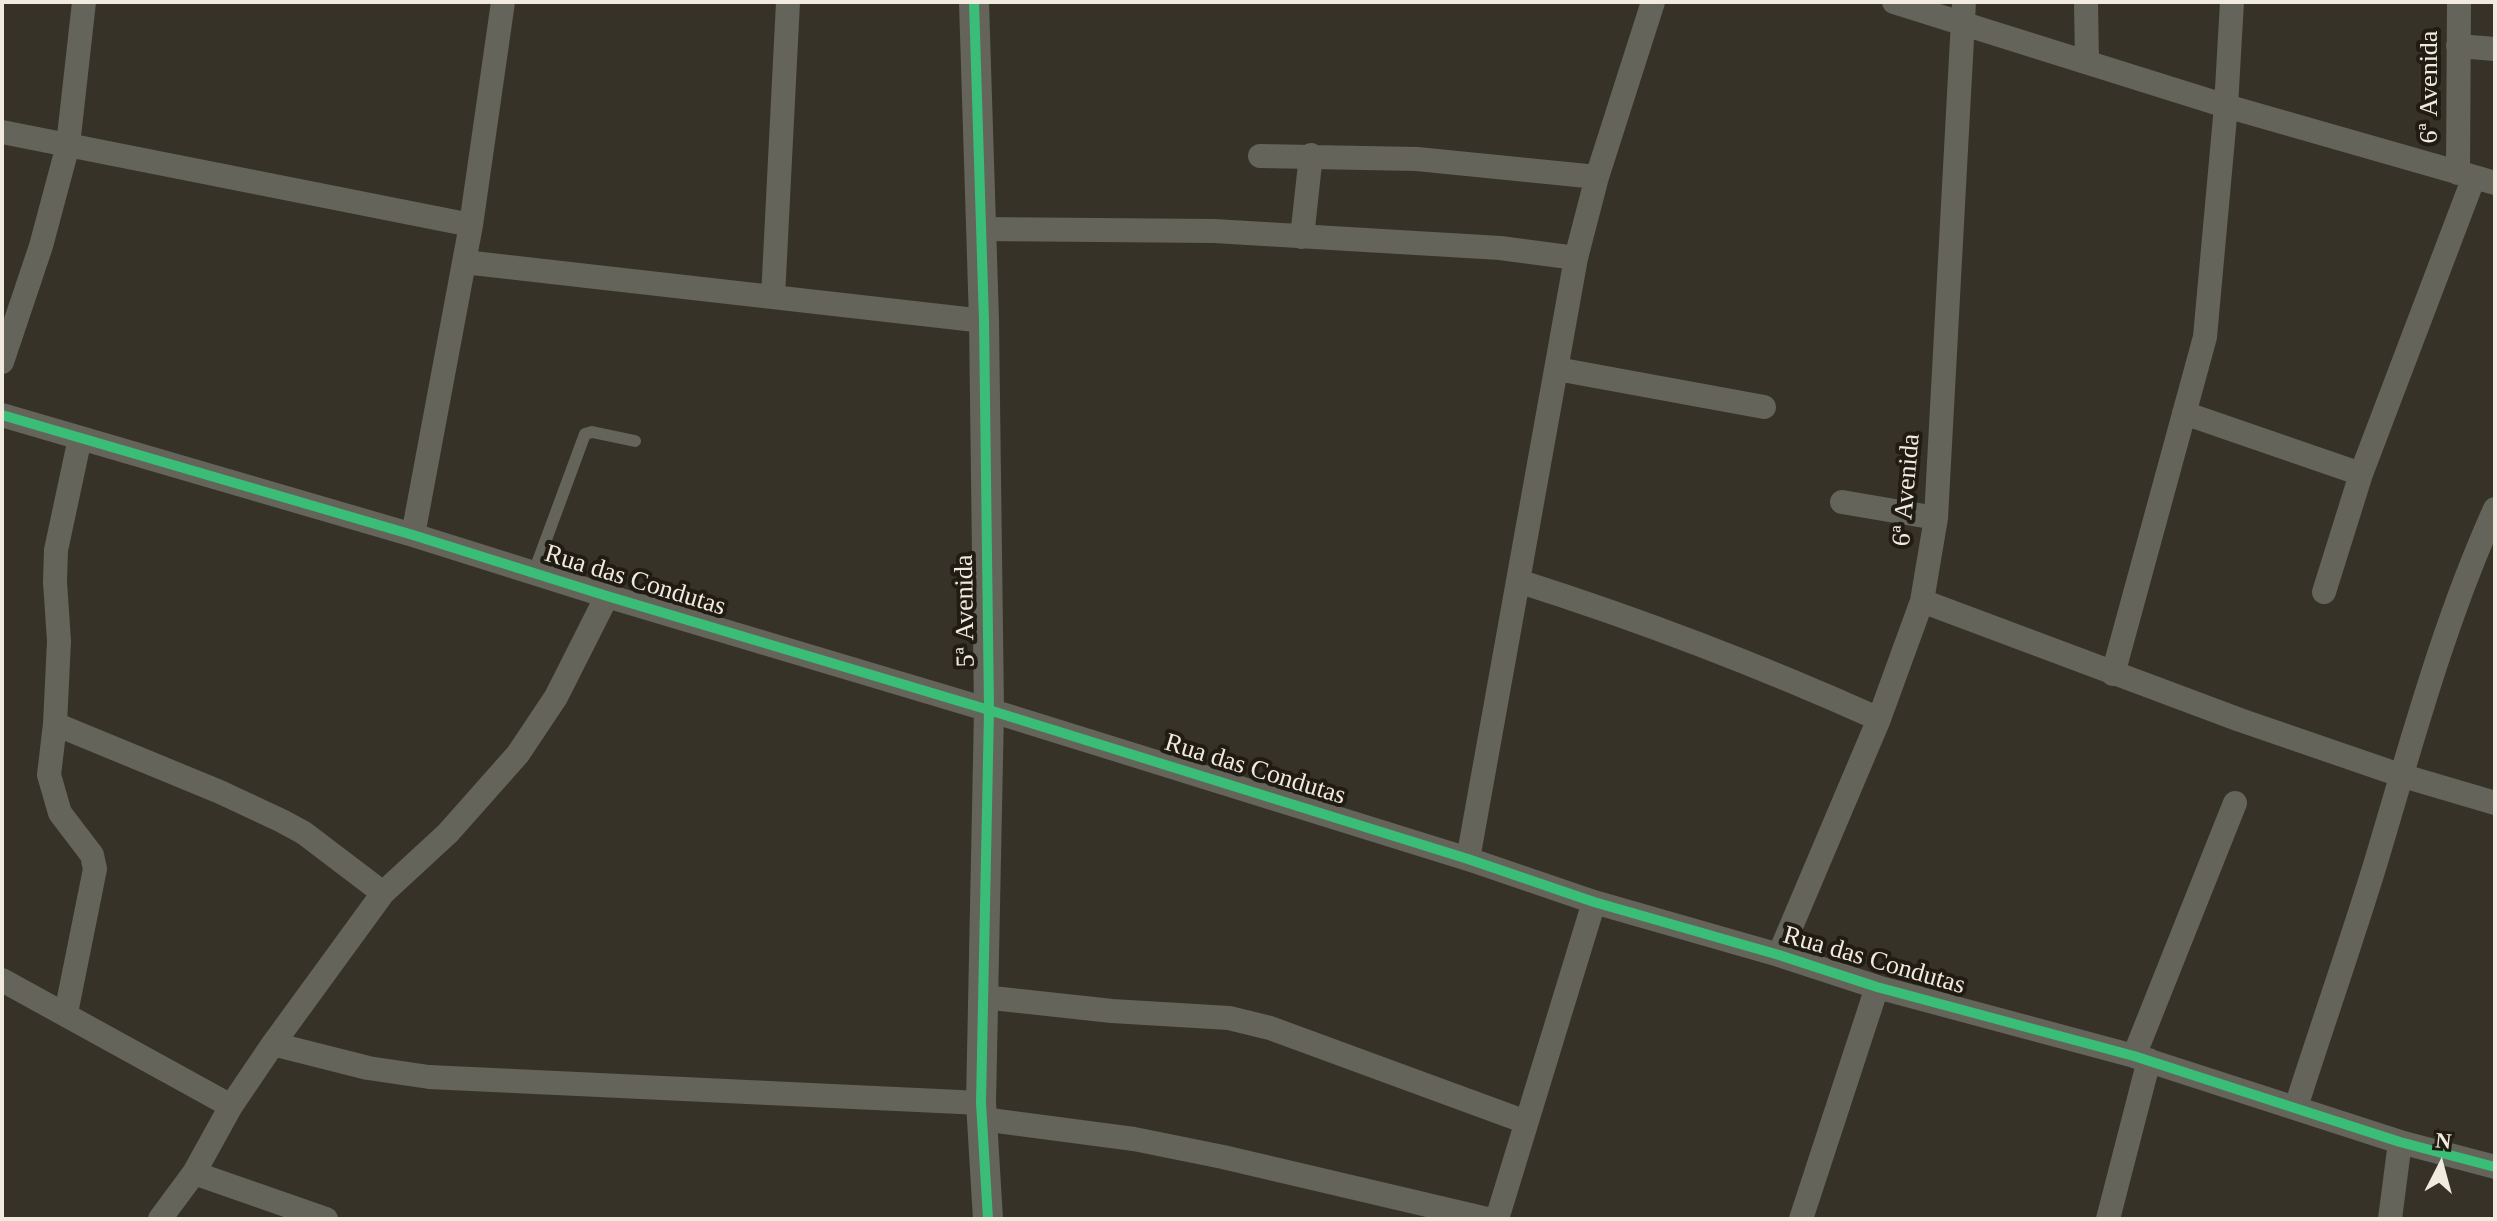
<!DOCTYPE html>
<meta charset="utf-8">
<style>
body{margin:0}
#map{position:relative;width:2497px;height:1221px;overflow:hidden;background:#373227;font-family:Georgia,serif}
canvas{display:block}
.frame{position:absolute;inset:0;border:4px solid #f1eade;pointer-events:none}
.north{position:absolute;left:2401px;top:1125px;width:80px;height:80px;-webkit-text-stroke:6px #211c13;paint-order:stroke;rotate:6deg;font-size:22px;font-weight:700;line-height:32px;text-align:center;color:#f1eade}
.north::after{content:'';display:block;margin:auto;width:28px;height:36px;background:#f1eade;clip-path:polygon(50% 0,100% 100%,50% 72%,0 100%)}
</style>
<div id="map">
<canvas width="2497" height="1221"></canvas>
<div class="frame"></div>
<div class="north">N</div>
</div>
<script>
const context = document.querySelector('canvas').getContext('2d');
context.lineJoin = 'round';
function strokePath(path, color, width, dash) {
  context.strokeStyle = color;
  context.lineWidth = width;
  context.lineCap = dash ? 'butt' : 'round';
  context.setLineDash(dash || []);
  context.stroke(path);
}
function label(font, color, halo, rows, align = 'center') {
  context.font = font + ' Georgia,serif';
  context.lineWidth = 8;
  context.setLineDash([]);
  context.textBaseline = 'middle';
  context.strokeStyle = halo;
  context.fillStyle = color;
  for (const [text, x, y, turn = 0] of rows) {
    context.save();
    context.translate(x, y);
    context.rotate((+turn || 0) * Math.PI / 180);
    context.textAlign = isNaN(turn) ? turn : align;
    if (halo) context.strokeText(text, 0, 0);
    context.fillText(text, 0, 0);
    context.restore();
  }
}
const service = new Path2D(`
 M 534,572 L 585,434 L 592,432 L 635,441`);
const minor = new Path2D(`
 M 1894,2 L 2226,106 L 2495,183
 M 2086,2 L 2087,62
 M 2458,46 L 2495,49
 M 2,132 L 471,225
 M 1260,156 L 1417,159 L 1597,177
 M 2458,173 L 2459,2
 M 981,229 L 1214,231 L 1500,248 L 1576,258
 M 1302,237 L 1311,155
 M 464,262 L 984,321
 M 773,297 L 788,2
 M 2,362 L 41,246 L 68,145 L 84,2
 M 1557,369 L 1764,407
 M 2184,413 L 2361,474
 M 2,415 L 413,535 L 607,596 L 989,710 L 1468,859 L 1594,902 L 1779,955 L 1877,987 L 2134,1056 L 2400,1142 L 2495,1167
 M 1842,502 L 1936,518
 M 413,535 L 471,225 L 503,2
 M 1518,581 C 1641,620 1761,666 1879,719
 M 2324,592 L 2361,474 L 2474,177
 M 1922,601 L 2240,720 L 2400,775 L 2495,803
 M 2113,674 L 2205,337 L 2226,106 L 2232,2
 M 55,724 L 220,792 L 282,821 L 304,833 L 383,893
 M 1468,859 L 1576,258 L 1597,177 L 1653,2
 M 1779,955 L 1879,719 L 1922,601 L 1936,518 L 1964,2
 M 2,980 L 231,1106
 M 983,997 L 1112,1011 L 1229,1018 L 1270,1028 L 1526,1122
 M 66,1013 L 95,869 L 92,855 L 60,813 L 49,775 L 55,724 L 59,641 L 55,582 L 56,550 L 80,438
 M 273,1044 L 368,1068 L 429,1077 L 981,1103
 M 2134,1056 L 2235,803
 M 2296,1107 C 2322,1026 2350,946 2375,865 C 2411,745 2443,624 2495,509
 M 982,1119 L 1134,1139 L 1223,1157 L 1487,1219
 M 194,1173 L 326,1219
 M 160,1219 L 194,1173 L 231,1106 L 273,1044 L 383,893 L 448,833 L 518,754 L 556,697 L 607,596
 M 1497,1219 L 1594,902
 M 1801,1219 L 1877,987
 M 2108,1219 L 2149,1060
 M 2390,1219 L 2400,1142`);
const tertiary = new Path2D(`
 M 974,2 L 984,321 L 989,710 L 981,1103 L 988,1219`);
const cycleway = new Path2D(`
 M 974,2 L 984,321 L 989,710 L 981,1103 L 988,1219
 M 2,415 L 413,535 L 607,596 L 989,710 L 1468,859 L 1594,902 L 1779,955 L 1877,987 L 2134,1056 L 2400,1142 L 2495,1167`);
const streetNames = [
 ["6ª Avenida",2430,87,-90],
 ["6ª Avenida",1907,490,-85],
 ["Rua das Condutas",635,581,17],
 ["5ª Avenida",966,611,-91],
 ["Rua das Condutas",1255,770,17],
 ["Rua das Condutas",1874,961,16]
];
strokePath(service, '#64645a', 12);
strokePath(minor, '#64645a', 24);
strokePath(tertiary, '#64645a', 30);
strokePath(cycleway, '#3abd76', 10);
label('26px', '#f1eade', '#211c13', streetNames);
</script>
